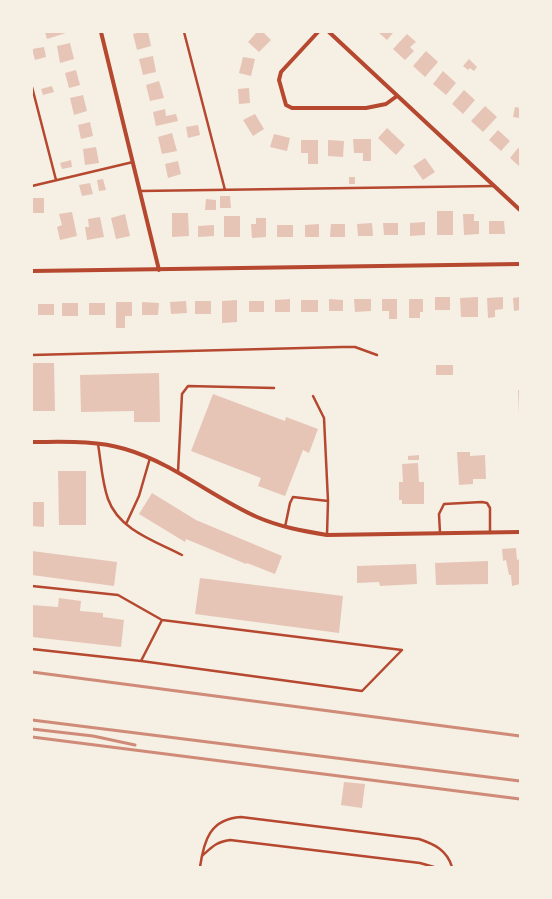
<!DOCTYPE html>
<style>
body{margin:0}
#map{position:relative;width:552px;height:899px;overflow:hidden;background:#f6efe4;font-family:Manrope,sans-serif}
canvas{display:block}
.frame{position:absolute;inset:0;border:33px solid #f6efe4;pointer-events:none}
</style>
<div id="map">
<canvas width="552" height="899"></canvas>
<div class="frame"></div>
</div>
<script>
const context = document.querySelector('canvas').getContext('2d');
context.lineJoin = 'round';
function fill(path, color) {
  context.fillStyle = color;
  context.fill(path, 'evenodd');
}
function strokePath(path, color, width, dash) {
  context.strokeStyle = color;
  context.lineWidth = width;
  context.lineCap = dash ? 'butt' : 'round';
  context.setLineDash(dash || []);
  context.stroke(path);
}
const building = new Path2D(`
 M 45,32 L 69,32 L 47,39 Z
 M 140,32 L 148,32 L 151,46 L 137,50 L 133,34 Z
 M 257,32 L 263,32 L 271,40 L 259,52 L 248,42 Z
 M 378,32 L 392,32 L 393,33 L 387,40 Z
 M 407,34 L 416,42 L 410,47 L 414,51 L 405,60 L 393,49 Z
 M 70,43 L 74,59 L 60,63 L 57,46 Z
 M 44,47 L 46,57 L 35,60 L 32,49 Z
 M 426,51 L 438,62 L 425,77 L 413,66 Z
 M 153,56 L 156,72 L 143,75 L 139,59 Z
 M 243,57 L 255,59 L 251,76 L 239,73 Z
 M 469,59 L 477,67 L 474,71 L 470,68 L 468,70 L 463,66 Z
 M 76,70 L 80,85 L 69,88 L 65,73 Z
 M 443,71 L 456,83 L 446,95 L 433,84 Z
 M 159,81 L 164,98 L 150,101 L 146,85 Z
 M 52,86 L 54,92 L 43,95 L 41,89 Z
 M 249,88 L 250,103 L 239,104 L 238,89 Z
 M 464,90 L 475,100 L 463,114 L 452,104 Z
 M 83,95 L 87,111 L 74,115 L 70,98 Z
 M 485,106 L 497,117 L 483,132 L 471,121 Z
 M 515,107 L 520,108 L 520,118 L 513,117 Z
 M 165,109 L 166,116 L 176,114 L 178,121 L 156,126 L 153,112 Z
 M 255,114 L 264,129 L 253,136 L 243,120 Z
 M 90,122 L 93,136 L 81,139 L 78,125 Z
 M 198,125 L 200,135 L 188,138 L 186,127 Z
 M 387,128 L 405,145 L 396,155 L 378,138 Z
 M 498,130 L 510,141 L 501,151 L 489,140 Z
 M 172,133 L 177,151 L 162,154 L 158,137 Z
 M 274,134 L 290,138 L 287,151 L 270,147 Z
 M 353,139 L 371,139 L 371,161 L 363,161 L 363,153 L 354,153 Z
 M 301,140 L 318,140 L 318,164 L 308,164 L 308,153 L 301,153 Z
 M 328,140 L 344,141 L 343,157 L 328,156 Z
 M 96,147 L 99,163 L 85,165 L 83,149 Z
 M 518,148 L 520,149 L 520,167 L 510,158 Z
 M 425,158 L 435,172 L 423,180 L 413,166 Z
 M 71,160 L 72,167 L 62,169 L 60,163 Z
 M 178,161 L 181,174 L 168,178 L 165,164 Z
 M 349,177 L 355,177 L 355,184 L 349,184 Z
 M 103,179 L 106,190 L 99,191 L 97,180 Z
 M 90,183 L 93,194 L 82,196 L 79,185 Z
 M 220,196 L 230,196 L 231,208 L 220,208 Z
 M 32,198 L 44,198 L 44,213 L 32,213 Z
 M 206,199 L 216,200 L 216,210 L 205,210 Z
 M 437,211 L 453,211 L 453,235 L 437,235 Z
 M 72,212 L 77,236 L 60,240 L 57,227 L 62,225 L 59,214 Z
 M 172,213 L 188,213 L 189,236 L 172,237 Z
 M 125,214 L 130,236 L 116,239 L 111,218 Z
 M 463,214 L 474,214 L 474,221 L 479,221 L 479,234 L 464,235 Z
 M 224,216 L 240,216 L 240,237 L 224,237 Z
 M 100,217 L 104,237 L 87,240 L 85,227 L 89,227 L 88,219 Z
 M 256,218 L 266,218 L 266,237 L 252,238 L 251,224 L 256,224 Z
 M 489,221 L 504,221 L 505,234 L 489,234 Z
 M 425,222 L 425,235 L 410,236 L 410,223 Z
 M 372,223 L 373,236 L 358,236 L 357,224 Z
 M 383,223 L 398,223 L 398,235 L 384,235 Z
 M 319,224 L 319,237 L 305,237 L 305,225 Z
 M 331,224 L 345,224 L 345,237 L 330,237 Z
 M 214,225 L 214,236 L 198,237 L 198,226 Z
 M 277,225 L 293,225 L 293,237 L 277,237 Z
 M 435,297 L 450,297 L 450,310 L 435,310 Z
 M 478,297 L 478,317 L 461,317 L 460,298 Z
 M 503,297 L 503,309 L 495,310 L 495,317 L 488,318 L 487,298 Z
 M 520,297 L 520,310 L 514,311 L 513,298 Z
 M 290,299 L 290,312 L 275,312 L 275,300 Z
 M 329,299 L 343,300 L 343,311 L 329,311 Z
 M 354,299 L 371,299 L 371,311 L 355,312 Z
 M 382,299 L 397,299 L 397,319 L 389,319 L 389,311 L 382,311 Z
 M 409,299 L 423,299 L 423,312 L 420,312 L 420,318 L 409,318 Z
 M 237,300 L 237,322 L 222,323 L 222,301 Z
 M 301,300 L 318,300 L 318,312 L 301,312 Z
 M 186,301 L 187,313 L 171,314 L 170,302 Z
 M 195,301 L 211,301 L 211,314 L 195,314 Z
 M 249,301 L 264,301 L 264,312 L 249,312 Z
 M 116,302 L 132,302 L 132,316 L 125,316 L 125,328 L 116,328 Z
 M 142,302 L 159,303 L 158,315 L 142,315 Z
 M 62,303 L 78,303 L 78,316 L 62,316 Z
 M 89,303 L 105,303 L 105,315 L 89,315 Z
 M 38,304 L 54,304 L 54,315 L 38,315 Z
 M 32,363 L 54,363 L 55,411 L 32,411 Z
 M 436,365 L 453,365 L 453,375 L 436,375 Z
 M 159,373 L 160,422 L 134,422 L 134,411 L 81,412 L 80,375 Z
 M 518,390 L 520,390 L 520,415 L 519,415 Z
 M 213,394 L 285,421 L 286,417 L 318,429 L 309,453 L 303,450 L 285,496 L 258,486 L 261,478 L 191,451 Z
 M 457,452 L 470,452 L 470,456 L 485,455 L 486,479 L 473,479 L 473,484 L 459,485 Z
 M 419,455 L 419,460 L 408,460 L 408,456 Z
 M 418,463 L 419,482 L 424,482 L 424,504 L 402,504 L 402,500 L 399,500 L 399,482 L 403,482 L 402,464 Z
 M 58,471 L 86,471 L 86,525 L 59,525 Z
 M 152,493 L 196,520 L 282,556 L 275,574 L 247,563 L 246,564 L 186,539 L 185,542 L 139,514 Z
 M 32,502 L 44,502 L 44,527 L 32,526 Z
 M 516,548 L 517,560 L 520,559 L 520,584 L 512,586 L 511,575 L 509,575 L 506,560 L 503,561 L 502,549 Z
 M 32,551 L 117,562 L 114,586 L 32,575 Z
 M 488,561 L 488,584 L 436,585 L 435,563 Z
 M 416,564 L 417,584 L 380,586 L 379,582 L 357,583 L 357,566 Z
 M 200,578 L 343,596 L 339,633 L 195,614 Z
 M 59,598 L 81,601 L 80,611 L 103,613 L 103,617 L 124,620 L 121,647 L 32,637 L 32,605 L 58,607 Z
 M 344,782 L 365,784 L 362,808 L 341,805 Z`);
const service = new Path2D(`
 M 184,32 L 225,190
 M 32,87 L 56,180
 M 32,186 L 133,162
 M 140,191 L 494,186
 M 32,355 L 342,347 L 355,347 L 377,355
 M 313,396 L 324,418 L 328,501
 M 98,444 C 101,462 102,482 108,499 C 119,530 155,541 182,555
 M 178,472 L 182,394 L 188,386 L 274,388
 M 126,524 L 139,496 L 150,458
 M 285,527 L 290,503 L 293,497 L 328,501 L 327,535
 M 440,533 L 439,514 L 444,504 L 482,502 L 487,503 L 490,508 L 490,533
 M 32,586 L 118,595 L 162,620 L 402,650 L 362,691 L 141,661
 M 32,649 L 141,661 L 162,620
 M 202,856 C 212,847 216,842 230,840 L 420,863 L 434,867
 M 200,867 C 204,840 210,819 241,817 L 419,839 C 434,844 447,850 452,867`);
const minor = new Path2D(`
 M 101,32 L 159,270
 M 318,32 L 281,72 L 279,80 L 286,105 L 292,108 L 366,108 L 386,104 L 397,96
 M 329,32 L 520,210
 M 32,271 L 520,264
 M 32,442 C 63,442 95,440 125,449 C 173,463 212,497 257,517 C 280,527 303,531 327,535 L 520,532`);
const rail = new Path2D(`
 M 32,672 L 520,736
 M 32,720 L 520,781
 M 32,729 L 93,736 L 135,745
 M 32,737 L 520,799`);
fill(building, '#e6c5b7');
strokePath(service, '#b5482f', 2.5);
strokePath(minor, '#b5482f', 4);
strokePath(rail, '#cf8b77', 3);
</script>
